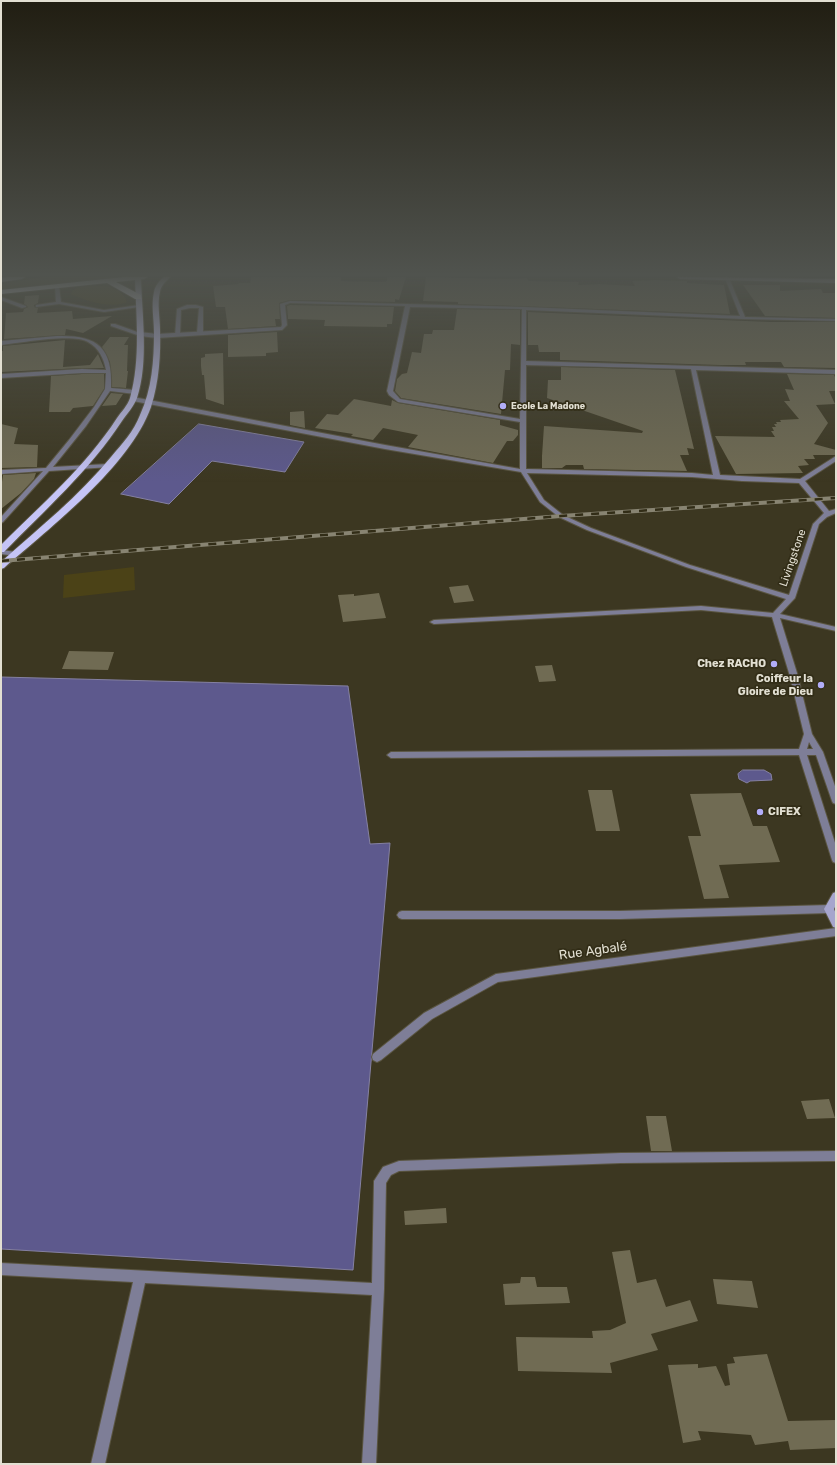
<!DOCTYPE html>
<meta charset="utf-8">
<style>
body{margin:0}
#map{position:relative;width:837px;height:1465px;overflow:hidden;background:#3c3721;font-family:Rubik,sans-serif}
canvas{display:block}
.frame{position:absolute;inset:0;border:2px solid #e2dfd2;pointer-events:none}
</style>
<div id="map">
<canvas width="837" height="1465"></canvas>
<div class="frame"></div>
</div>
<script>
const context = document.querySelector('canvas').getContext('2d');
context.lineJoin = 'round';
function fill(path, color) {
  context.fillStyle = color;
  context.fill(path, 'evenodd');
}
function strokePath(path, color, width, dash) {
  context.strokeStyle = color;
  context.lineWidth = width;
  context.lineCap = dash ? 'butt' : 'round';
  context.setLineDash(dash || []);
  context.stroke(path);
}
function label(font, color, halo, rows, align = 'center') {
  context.font = font + ' Rubik,sans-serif';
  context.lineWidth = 3.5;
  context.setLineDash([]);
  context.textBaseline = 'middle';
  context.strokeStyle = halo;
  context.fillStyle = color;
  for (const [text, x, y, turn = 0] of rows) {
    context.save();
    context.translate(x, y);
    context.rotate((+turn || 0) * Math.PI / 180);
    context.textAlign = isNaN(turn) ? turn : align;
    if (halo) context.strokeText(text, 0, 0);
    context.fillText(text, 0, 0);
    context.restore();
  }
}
const green = new Path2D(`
 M 42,277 L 125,277 L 1,289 L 1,284 Z
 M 96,286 C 109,285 123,289 127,302 C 113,309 84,301 71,294 C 74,285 87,286 96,286 Z
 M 134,567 L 135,590 L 63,598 L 64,575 Z`);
const water = new Path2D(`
 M 199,424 L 304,442 L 285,472 L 212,461 L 169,504 L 121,494 Z
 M 1,677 L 348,686 L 370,844 L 390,843 L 353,1270 L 1,1249 Z
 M 743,770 L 764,770 L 771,774 L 772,780 L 750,781 L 747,783 L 739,779 L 738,774 Z`);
const building = new Path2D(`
 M 251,277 L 341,277 L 341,281 L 383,282 L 387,281 L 387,277 L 406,277 L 399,300 L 395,299 L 395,302 L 290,300 L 279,303 L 280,319 L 275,319 L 276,326 L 228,329 L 225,307 L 216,307 L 213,286 L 238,284 L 239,283 L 250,283 Z
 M 426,277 L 507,279 L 527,278 L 529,281 L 579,282 L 578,285 L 599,284 L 635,286 L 632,281 L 655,280 L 687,281 L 687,283 L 724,285 L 730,314 L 458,304 L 458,302 L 423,301 Z
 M 743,285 L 780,285 L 780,291 L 821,289 L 823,293 L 836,293 L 836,318 L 765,316 Z
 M 39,295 L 38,303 L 34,305 L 35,308 L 38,308 L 37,313 L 72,311 L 73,319 L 112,316 L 83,333 L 66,329 L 65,335 L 4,339 L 6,313 L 23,312 L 24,309 L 28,307 L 24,304 L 25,296 Z
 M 290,305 L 394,307 L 392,324 L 387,324 L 387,327 L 324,326 L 325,320 L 288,319 L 287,306 Z
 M 457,309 L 520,310 L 520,345 L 511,344 L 510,370 L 505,370 L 501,414 L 401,398 L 395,391 L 397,379 L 402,374 L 407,373 L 412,352 L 421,353 L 424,334 L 432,334 L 433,330 L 454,330 Z
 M 528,312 L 770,322 L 836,322 L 836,368 L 784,367 L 781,362 L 745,362 L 746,365 L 720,365 L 560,360 L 560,352 L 539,352 L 538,345 L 528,345 Z
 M 277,332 L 278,352 L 266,353 L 266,356 L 228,357 L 228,335 Z
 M 110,337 L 129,337 L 124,345 L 128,345 L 127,371 L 128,371 L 126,388 L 112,387 L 110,362 L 102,347 Z
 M 65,340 L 63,367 L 90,365 L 98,354 L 104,368 L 82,368 L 1,372 L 1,351 L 3,351 L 3,346 Z
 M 223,353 L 224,405 L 206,399 L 204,375 L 202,375 L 201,366 L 201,358 L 205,357 L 205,354 Z
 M 561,367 L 675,370 L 694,449 L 687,448 L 689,455 L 680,455 L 687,471 L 584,469 L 583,465 L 566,465 L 562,468 L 542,468 L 542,456 L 544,426 L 642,433 L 643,431 L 547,398 L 548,380 L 561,380 Z
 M 82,374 L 104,374 L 104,389 L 93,406 L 73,408 L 70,412 L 49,412 L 51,376 Z
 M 787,374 L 834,375 L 836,379 L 836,391 L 829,391 L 835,404 L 816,405 L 828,423 L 814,444 L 836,450 L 836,455 L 813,455 L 815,459 L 804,459 L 809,465 L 798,466 L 803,473 L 736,474 L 715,436 L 775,437 L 771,431 L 774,431 L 772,427 L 776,427 L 774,424 L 777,424 L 776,422 L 781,422 L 780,420 L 799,419 L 784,401 L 790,401 L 785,389 L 794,390 Z
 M 111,393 L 123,394 L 116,405 L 102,406 Z
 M 354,399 L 391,406 L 392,400 L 398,403 L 500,420 L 500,425 L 518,430 L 518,435 L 513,441 L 507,441 L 493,463 L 408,447 L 418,435 L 383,428 L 373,440 L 351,436 L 353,434 L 315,428 L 327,414 L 338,415 Z
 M 304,411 L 305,428 L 290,425 L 290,412 Z
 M 1,424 L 18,428 L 14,444 L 38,445 L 37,467 L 1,468 Z
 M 36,473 L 34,479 L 21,493 L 1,509 L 1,489 L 3,475 Z
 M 468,585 L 474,601 L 454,603 L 449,587 Z
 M 379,593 L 386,618 L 343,622 L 338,595 L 354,594 L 354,596 Z
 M 69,651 L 114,652 L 108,670 L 62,669 Z
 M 552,665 L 556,681 L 539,682 L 535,666 Z
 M 588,790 L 612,790 L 620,831 L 596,831 Z
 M 741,793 L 753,826 L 767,826 L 780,862 L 719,865 L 729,898 L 704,899 L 688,836 L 701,836 L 690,794 Z
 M 829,1099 L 835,1118 L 807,1119 L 801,1101 Z
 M 646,1116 L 666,1116 L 672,1151 L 651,1151 Z
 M 446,1208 L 447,1223 L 405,1225 L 404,1211 Z
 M 630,1250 L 637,1283 L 656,1279 L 666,1307 L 690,1300 L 698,1321 L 651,1334 L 658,1350 L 610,1363 L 612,1373 L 518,1371 L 516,1337 L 593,1338 L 592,1331 L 610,1330 L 626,1323 L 612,1252 Z
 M 521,1277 L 535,1277 L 537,1287 L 567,1287 L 570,1303 L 505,1305 L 503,1284 L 520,1283 Z
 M 713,1279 L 752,1281 L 758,1308 L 717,1304 Z
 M 767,1354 L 788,1421 L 836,1420 L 836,1448 L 790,1450 L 788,1441 L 755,1445 L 751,1435 L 698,1431 L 701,1440 L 683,1443 L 668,1365 L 698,1364 L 698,1368 L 716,1366 L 725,1386 L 730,1385 L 727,1364 L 735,1363 L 733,1357 Z`);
const lane = new Path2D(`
 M 55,285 L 59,286 L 61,302 L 104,310 L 139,305 L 141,306 L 139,307 L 104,312 L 59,304 L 36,307 L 36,305 L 56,302 Z
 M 1,297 L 26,306 L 26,307 L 22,308 L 1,300 Z
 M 187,305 L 196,305 L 203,307 L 203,333 L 200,335 L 197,333 L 199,308 L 190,308 L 181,310 L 180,335 L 175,336 L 177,309 Z
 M 111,324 L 115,324 L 143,334 L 140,336 L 111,326 Z`);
const street = new Path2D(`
 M 726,277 L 729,278 L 745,317 L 836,319 L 836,321 L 743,319 L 526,310 L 526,361 L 836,370 L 836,374 L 696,370 L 720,475 L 800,479 L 836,456 L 836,461 L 805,481 L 829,511 L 836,509 L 836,513 L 827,517 L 819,524 L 795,598 L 780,614 L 836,627 L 836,631 L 780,618 L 797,673 L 812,734 L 823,752 L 836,789 L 836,804 L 833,803 L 832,801 L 816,755 L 807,755 L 836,846 L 836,863 L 833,862 L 832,860 L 799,755 L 391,758 L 387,755 L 391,752 L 799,749 L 804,734 L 789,673 L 772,617 L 701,610 L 434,624 L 430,622 L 434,620 L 701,606 L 773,613 L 786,599 L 686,567 L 587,530 L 559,517 L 540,502 L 521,472 L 385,449 L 133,401 L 130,399 L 133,397 L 385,445 L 520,469 L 520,422 L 398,402 L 389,395 L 387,391 L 405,306 L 290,303 L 285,305 L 287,325 L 282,330 L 157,338 L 140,336 L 137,334 L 140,332 L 157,334 L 281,327 L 282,325 L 280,304 L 290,301 L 524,307 L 740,316 L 725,278 ZM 410,307 L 522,309 L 520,419 L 400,399 L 393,391 ZM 526,365 L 691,369 L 713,475 L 692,473 L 526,469 ZM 527,473 L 692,477 L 742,481 L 799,483 L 824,513 L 813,524 L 789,595 L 690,565 L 591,528 L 563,515 L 544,500 ZM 809,742 L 813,749 L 807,749 Z
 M 57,336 C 96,335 113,346 111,388 L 135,390 L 138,392 L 135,394 L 110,391 L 86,426 L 53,467 L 108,464 L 111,466 L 110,467 L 49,471 L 3,522 L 1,523 L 1,517 L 43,471 L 1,474 L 1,470 L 46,468 L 69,440 L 94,407 L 105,389 L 106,373 L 82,373 L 1,378 L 1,374 L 82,369 L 106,370 C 104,359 99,348 88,342 C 72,333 21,343 1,345 L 1,341 Z
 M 1,550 L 16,552 L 19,554 L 16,556 L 1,554 Z
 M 829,905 L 832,906 L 834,909 L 832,912 L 829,913 L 620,919 L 402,919 L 399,918 L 397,915 L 399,912 L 402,911 L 620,911 Z
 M 836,928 L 836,936 L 498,982 L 432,1019 L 381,1060 L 377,1062 L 373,1060 L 372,1057 L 373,1054 L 424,1013 L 496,974 Z
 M 836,1151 L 836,1161 L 621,1163 L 399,1171 L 391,1175 L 386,1183 L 384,1289 L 376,1464 L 362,1464 L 372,1295 L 145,1283 L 105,1464 L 91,1464 L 133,1282 L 1,1275 L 1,1263 L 372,1283 L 374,1181 L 383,1167 L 399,1161 L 621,1153 Z`);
const secondary = new Path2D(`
 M 836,892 L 836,905 L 834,909 L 836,914 L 836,928 L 833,927 L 824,909 L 833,893 Z`);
const primary = new Path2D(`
 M 135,277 L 141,277 C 142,315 149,362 137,398 C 134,406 127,414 122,421 C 90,470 45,510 4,552 L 1,552 L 1,545 C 41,505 86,466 117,418 C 121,412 128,405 130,398 C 141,359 136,316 135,277 Z
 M 164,277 L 170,277 C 166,282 161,285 160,292 C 157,304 160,317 160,329 C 161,354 159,382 151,407 C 130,466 51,527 4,568 L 1,569 L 1,562 C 39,528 79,496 111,457 C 122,444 134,431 140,415 C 152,389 154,360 154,332 C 154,319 151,305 154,292 C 155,286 159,281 164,277 Z
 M 677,277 L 836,279 L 836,283 L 680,279 Z`);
const highway = new Path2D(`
 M 8,277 L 25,277 L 22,279 L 1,282 L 1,278 Z
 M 125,277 L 147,277 L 144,279 L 116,282 L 141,295 L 141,299 L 135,299 L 107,283 L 1,294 L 1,290 Z`);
const rail = new Path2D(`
 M 1,561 L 561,516 L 836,498`);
const markers = [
 [503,406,4,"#b2adf9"],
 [774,664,4,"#b2adf9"],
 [821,685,4,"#b2adf9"],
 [760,812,4,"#b2adf9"]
];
const farPoinames = [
 ["Ecole La Madone",511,406]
];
const streetNames = [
 ["Livingstone",793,558,-71]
];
const poiNames = [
 ["Chez RACHO",766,664],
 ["Coiffeur la",813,679],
 ["Gloire de Dieu",813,692],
 ["CIFEX",768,812,"left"]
];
const nearStreetnames = [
 ["Rue Agbalé",593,951,-8]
];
fill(green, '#4b4217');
fill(water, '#5d598d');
strokePath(water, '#8581a2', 1);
fill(building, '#706b53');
strokePath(lane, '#5a5541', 2);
strokePath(street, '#5a5541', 2);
strokePath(secondary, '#5a5541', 2);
strokePath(primary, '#5a5541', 2);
strokePath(highway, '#5a5541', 2);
fill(lane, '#7e7e97');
fill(street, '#7e7e97');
fill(secondary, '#a6a5cd');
fill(primary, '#c5c4f6');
fill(highway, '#e4e4fc');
strokePath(rail, '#888472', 4);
strokePath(rail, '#322d17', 2.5, [8]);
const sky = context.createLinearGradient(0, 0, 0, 482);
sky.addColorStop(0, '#211e12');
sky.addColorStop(0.57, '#50534e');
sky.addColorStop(1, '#50534e00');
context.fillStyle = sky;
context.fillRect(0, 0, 837, 482);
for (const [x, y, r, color] of markers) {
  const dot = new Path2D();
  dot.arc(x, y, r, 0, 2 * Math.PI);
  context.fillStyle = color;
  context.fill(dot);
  strokePath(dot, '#322d17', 1.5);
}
label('bold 9px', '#e2dfd2', '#322d17', farPoinames, 'left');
label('11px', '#e2dfd2', '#322d17', streetNames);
label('bold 11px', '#e2dfd2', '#322d17', poiNames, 'right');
label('13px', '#e2dfd2', '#322d17', nearStreetnames);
</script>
